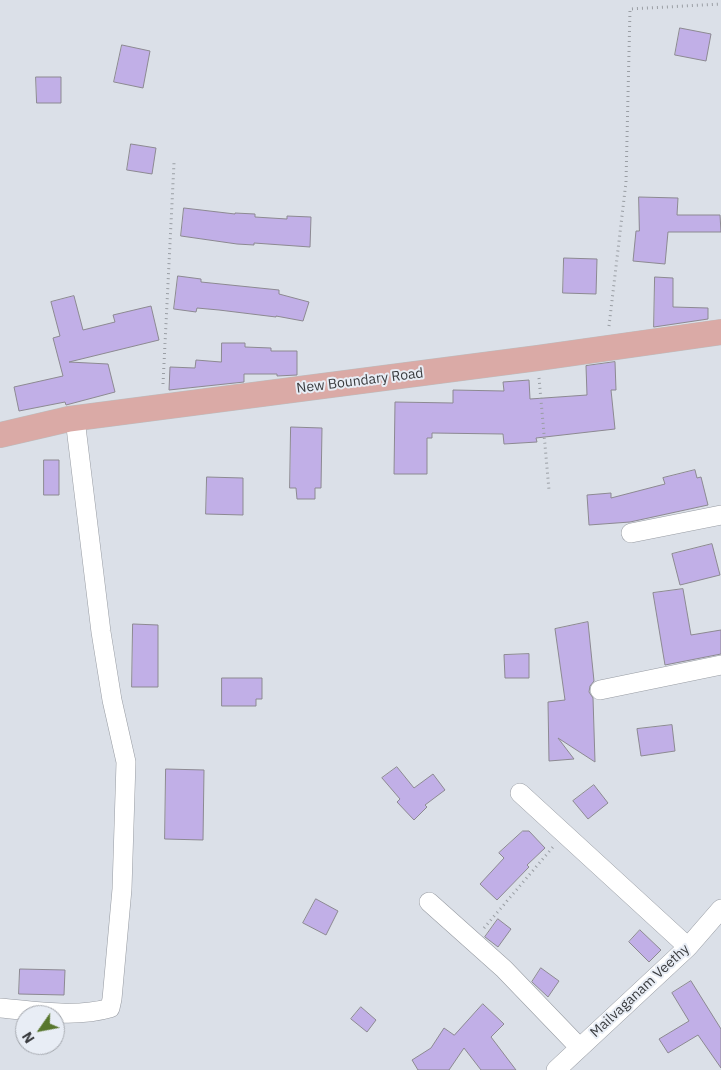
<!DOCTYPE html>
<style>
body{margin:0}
#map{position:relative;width:721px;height:1070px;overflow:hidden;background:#dbe0e8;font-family:"IBM Plex Sans",sans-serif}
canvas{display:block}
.north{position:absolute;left:15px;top:1005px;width:50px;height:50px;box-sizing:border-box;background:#e8edf5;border:1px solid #a2a6ac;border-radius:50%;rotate:237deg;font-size:14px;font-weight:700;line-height:20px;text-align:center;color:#393b3e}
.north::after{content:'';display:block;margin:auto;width:18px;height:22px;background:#58772d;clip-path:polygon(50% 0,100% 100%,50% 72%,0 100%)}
</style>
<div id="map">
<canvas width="721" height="1070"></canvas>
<div class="north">N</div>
</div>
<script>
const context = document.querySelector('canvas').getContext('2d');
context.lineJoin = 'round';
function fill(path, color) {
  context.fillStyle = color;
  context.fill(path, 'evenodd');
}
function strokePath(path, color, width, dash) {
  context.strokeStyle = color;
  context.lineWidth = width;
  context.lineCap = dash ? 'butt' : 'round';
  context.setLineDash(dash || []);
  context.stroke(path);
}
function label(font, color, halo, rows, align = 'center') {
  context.font = font + ' "IBM Plex Sans",sans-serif';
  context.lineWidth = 4;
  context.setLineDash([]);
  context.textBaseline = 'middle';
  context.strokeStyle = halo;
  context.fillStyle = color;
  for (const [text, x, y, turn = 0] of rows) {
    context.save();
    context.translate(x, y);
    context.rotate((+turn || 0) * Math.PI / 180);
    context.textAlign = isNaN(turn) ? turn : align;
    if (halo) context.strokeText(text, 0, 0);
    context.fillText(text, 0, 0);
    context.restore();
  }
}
const building = new Path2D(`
 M 680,28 L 711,34 L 706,61 L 675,55 Z
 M 122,45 L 150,51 L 143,88 L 114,82 Z
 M 36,77 L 61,77 L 61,103 L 37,103 Z
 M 131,144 L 156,148 L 152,174 L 127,170 Z
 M 639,197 L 678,198 L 677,215 L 720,215 L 721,232 L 668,232 L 665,264 L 633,261 L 636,231 L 639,231 Z
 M 184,208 L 235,214 L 235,213 L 255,214 L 255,217 L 287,219 L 287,216 L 311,217 L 310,247 L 254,243 L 254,245 L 237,244 L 181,236 Z
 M 564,258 L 597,259 L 596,294 L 563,293 Z
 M 178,276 L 201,279 L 201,282 L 279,290 L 279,294 L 309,302 L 303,321 L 276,316 L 276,317 L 219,310 L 197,308 L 196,312 L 174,309 Z
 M 655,277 L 673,278 L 673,307 L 708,308 L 708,319 L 654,327 Z
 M 74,296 L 83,330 L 115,322 L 113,315 L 151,306 L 159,340 L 69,362 L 108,364 L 115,392 L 66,405 L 65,402 L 19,411 L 14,387 L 63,376 L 53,338 L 60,336 L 51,302 Z
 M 222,343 L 245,343 L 245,347 L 271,348 L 271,351 L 297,351 L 297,375 L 277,376 L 277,374 L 244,374 L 244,382 L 169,390 L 170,367 L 195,368 L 196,360 L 221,362 Z
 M 615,362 L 616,390 L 611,390 L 615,429 L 536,438 L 537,442 L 504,444 L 503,434 L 432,433 L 432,438 L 427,438 L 427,474 L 394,474 L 395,402 L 453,403 L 453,390 L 504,391 L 503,382 L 529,380 L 530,399 L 587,395 L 586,366 Z
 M 291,427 L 322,428 L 321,488 L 315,488 L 315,499 L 297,499 L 296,488 L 290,488 Z
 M 44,460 L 59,460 L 59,495 L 44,495 Z
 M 695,470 L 697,478 L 701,477 L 708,505 L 630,522 L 589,525 L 587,495 L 611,493 L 611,498 L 665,484 L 663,478 Z
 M 207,477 L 243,478 L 243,515 L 206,514 Z
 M 712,544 L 720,575 L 680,585 L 672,554 Z
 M 683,589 L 691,635 L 721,630 L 721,654 L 665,665 L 653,593 Z
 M 588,622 L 594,681 L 590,686 L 589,692 L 593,698 L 595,762 L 558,738 L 574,759 L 549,761 L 548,702 L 565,700 L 555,629 Z
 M 133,624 L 158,625 L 158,687 L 132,687 Z
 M 529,654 L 529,678 L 505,678 L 504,655 Z
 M 222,678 L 262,678 L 262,699 L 256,699 L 256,706 L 222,706 Z
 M 672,725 L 675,751 L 641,756 L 637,729 Z
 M 397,767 L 414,788 L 433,774 L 445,790 L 425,805 L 427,807 L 414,820 L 397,802 L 400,799 L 382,778 Z
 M 166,769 L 204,770 L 203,840 L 165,839 Z
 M 594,785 L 608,803 L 588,819 L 573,801 Z
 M 523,831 L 529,831 L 545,848 L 527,865 L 529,867 L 497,900 L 480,884 L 504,858 L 499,853 Z
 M 316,899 L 338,911 L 326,935 L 303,923 Z
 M 498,919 L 511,929 L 498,947 L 485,937 Z
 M 640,930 L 661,950 L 649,962 L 629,942 Z
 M 541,968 L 559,981 L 548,997 L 532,982 Z
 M 20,969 L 65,970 L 64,995 L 19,994 Z
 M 691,981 L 721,1029 L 721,1068 L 698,1035 L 668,1053 L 659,1039 L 689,1021 L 672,993 Z
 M 483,1004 L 504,1024 L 491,1037 L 516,1070 L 481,1070 L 464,1048 L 449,1070 L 418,1070 L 412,1060 L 431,1048 L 444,1028 L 454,1035 Z
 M 361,1007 L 376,1020 L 367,1032 L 351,1019 Z`);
const path = new Path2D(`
 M 609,326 L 626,182 L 630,9 L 721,4
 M 539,378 L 549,490
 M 163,384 L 174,163
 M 484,928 L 553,847`);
const minor = new Path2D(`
 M 631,533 L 721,515
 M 600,690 L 721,665
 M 520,793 L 688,947
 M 429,902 L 504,969 L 579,1047
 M 0,1008 C 35,1011 76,1018 110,1008 L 112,999 L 122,889 L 126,762 L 112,700 L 101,632 L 75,419
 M 556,1070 L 688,947 L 721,909`);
const major = new Path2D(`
 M 0,435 L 69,419 L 538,358 L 721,332`);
const streetNames = [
 ["New Boundary Road",360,381,-7],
 ["Mailvaganam Veethy",640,991,-43]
];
fill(building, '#c1afe7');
strokePath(building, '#8c8991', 1);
strokePath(minor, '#979ba2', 20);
strokePath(major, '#bcbcbd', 26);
strokePath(path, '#9a9ea4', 3, [1, 4]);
strokePath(minor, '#fff', 19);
strokePath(major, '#daaaa6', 25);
label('14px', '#393b3e', '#e8edf5', streetNames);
</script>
